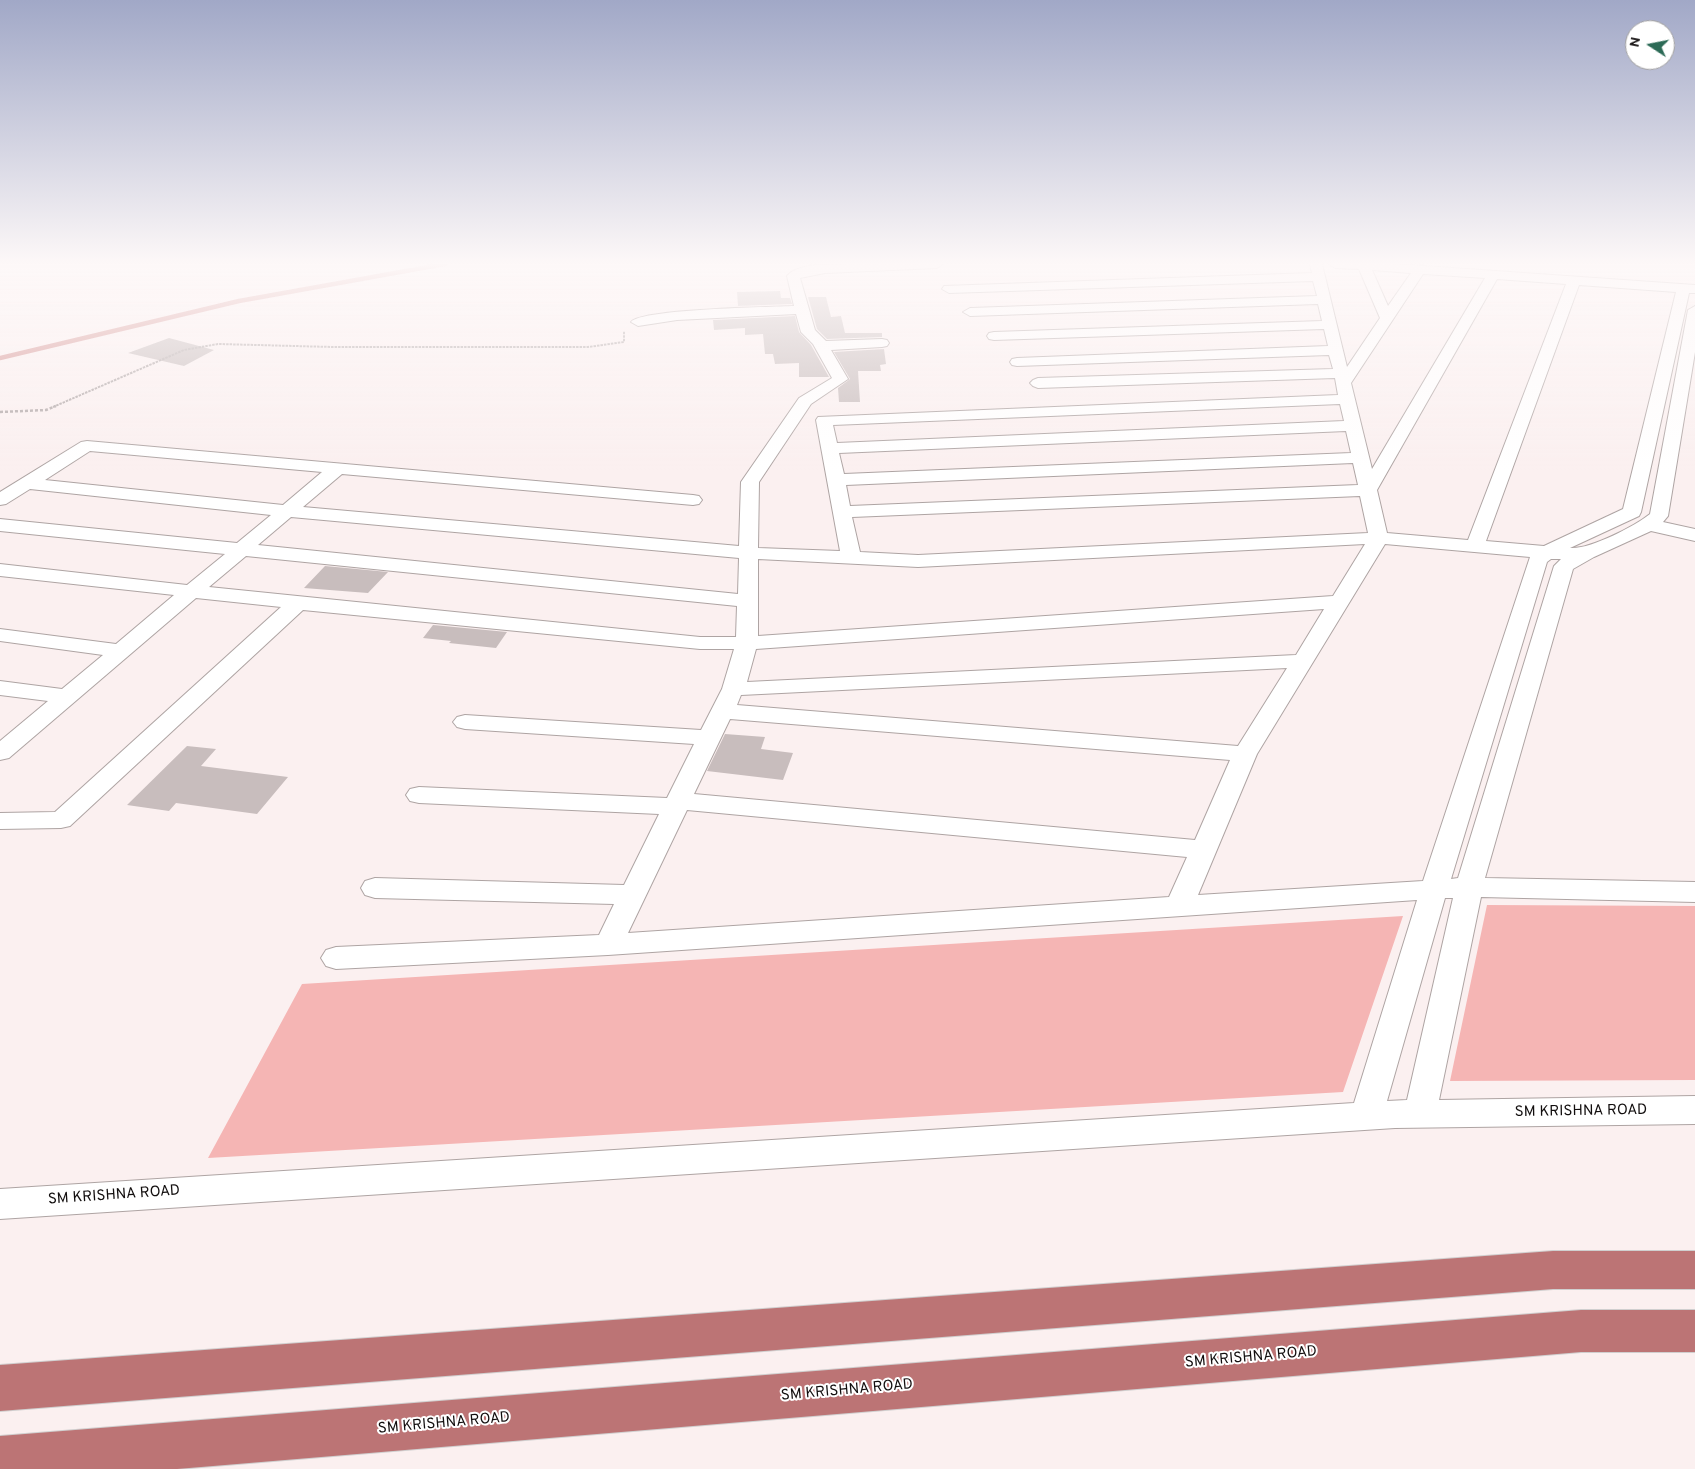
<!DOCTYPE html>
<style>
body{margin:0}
#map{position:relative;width:1695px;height:1469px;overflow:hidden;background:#fbf0f0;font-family:Overpass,sans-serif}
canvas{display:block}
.north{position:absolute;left:1625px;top:20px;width:50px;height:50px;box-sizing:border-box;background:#fff;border:1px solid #a09f9f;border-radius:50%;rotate:281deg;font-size:14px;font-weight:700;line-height:20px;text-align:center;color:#120e0e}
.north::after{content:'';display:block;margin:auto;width:18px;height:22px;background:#2c6a56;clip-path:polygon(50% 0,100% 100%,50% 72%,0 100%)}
</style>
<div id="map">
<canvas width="1695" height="1469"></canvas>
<div class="north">N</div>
</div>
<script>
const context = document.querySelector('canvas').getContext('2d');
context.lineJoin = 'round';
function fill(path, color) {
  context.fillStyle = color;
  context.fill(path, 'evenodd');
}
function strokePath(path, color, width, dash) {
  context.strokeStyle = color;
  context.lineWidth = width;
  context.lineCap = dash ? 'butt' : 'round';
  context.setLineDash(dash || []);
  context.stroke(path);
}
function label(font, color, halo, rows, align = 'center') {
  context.font = font + ' Overpass,sans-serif';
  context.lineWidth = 4;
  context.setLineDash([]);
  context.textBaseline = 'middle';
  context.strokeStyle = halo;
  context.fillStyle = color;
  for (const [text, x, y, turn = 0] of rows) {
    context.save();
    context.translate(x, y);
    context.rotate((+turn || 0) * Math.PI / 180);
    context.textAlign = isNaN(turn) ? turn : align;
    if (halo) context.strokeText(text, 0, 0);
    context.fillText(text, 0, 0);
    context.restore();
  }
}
const green = new Path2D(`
 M 1487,905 L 1695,906 L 1695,1080 L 1450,1081 Z
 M 1403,916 L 1343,1092 L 208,1158 L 302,984 Z`);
const stream = new Path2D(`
 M 0,358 L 239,301 L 445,264`);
const building = new Path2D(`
 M 780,291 L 781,298 L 790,298 L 792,304 L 738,306 L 737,292 Z
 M 808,297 L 826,297 L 831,317 L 841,316 L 845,333 L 882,333 L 882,337 L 827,339 L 817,329 Z
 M 795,316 L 799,332 L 811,345 L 829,377 L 799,377 L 799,363 L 775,364 L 773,354 L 765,354 L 763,334 L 745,335 L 745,328 L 714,330 L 713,320 Z
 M 169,338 L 214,350 L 184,366 L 128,353 Z
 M 884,349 L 886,364 L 880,365 L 881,371 L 858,371 L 860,402 L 839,402 L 838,388 L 850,379 L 834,352 Z
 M 325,566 L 388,572 L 368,593 L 304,588 Z
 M 433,625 L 507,632 L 496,648 L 449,643 L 451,641 L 423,638 Z
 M 725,734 L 765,737 L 761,749 L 793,753 L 783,780 L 707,771 Z
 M 187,746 L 216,749 L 201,766 L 288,777 L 257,814 L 176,803 L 169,811 L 127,805 Z`);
const pathFar1 = new Path2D(`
 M 53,407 L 184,350 L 218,344 L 333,347 L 588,347 L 624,342 L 624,331`);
const path = new Path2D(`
 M 0,412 L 46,410 L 56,406`);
const minor = new Path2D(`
 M 842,264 L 943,264 L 937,268 L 825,273 L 800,278 L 815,330 L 826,341 L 882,339 L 887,340 L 889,343 L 887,346 L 882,347 L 831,350 L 848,379 L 811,404 L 759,482 L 758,548 L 840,551 L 816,420 L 818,417 L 1338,395 L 1335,378 L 1038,388 L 1033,386 L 1030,383 L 1033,380 L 1038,378 L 1333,369 L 1329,355 L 1017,366 L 1012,365 L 1010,362 L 1012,359 L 1017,358 L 1328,346 L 1324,329 L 994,340 L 989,339 L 987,336 L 989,333 L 994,332 L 1322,321 L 1318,304 L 970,316 L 963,312 L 970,308 L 1317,296 L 1313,281 L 949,293 L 942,289 L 944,286 L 1312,273 L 1310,264 L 1322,264 L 1347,367 L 1380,318 L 1359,269 L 1335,268 L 1329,264 L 1396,264 L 1695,285 L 1695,293 L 1689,293 L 1641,512 L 1639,516 L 1570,548 C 1589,550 1635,526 1650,514 L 1688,310 L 1695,306 L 1695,352 L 1668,516 L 1663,522 L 1695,529 L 1695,541 L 1651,531 L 1594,557 L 1573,569 L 1485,878 L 1695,882 L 1695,902 L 1481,897 L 1439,1100 L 1695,1096 L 1695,1124 L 1395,1128 L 0,1219 L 0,1189 L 1354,1103 L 1417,900 L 608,955 L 336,969 L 326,966 L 321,958 L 326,950 L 336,947 L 599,935 L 614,904 L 375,898 L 365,895 L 361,888 L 365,881 L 375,878 L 624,885 L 659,814 L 419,803 L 410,801 L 406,795 L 410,789 L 419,787 L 667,798 L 694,744 L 465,729 L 457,727 L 453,722 L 457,717 L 465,715 L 701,730 L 722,689 L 734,649 L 700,649 L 303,610 L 70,826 L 61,828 L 0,829 L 0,813 L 55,812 L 281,607 L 196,598 L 9,758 L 0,760 L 0,741 L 48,701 L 0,695 L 0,681 L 62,689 L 103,655 L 0,641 L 0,629 L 116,644 L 174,595 L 0,576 L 0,564 L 187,585 L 225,554 L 0,531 L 0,519 L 237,543 L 271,515 L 30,489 L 6,504 L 0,505 L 0,492 L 81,442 L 87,441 L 693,495 L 699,496 L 702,500 L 699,504 L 693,505 L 342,474 L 303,507 L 739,546 L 741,482 L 799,398 L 832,378 L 813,344 L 801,332 L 796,314 L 677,320 L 638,326 L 631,322 C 640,309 771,307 794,306 L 787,276 C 798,263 827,265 842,264 ZM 1372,270 L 1411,273 L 1388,306 ZM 1423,274 L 1485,278 L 1372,469 L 1351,383 ZM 1497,279 L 1566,284 L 1468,540 L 1387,533 L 1377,490 ZM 1579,285 L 1676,292 L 1623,509 L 1544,546 L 1486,541 ZM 1340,404 L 1344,421 L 837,443 L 833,425 ZM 1346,431 L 1351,453 L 844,474 L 839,453 ZM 90,451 L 322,472 L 283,505 L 45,480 ZM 1353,463 L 1358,485 L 850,506 L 846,485 ZM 1360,496 L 1368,533 L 918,555 L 860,552 L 852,517 ZM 291,517 L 739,558 L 738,594 L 258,545 ZM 1365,544 L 1333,596 L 758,636 L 758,559 L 918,567 ZM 1385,544 L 1530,557 L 1423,881 L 1198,895 L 1257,754 ZM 246,556 L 737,606 L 736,637 L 700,637 L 209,587 ZM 1551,559 L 1561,559 L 1554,566 L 1458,878 L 1451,879 L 1547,562 ZM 1324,609 L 1296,655 L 747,682 L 756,649 ZM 1287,668 L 1238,746 L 737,705 L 741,695 ZM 730,719 L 1230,760 L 1195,840 L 694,794 ZM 687,810 L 1187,857 L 1169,897 L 628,933 ZM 1445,898 L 1453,898 L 1407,1100 L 1387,1101 Z`);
const highway = new Path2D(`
 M 1553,1251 L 1695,1251 L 1695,1289 L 1553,1289 L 0,1411 L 0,1365 Z
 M 1581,1310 L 1695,1310 L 1695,1352 L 1581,1352 L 177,1469 L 0,1469 L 0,1436 Z`);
const nearStreetnames = [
 ["SM KRISHNA ROAD",1581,1112,-1],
 ["SM KRISHNA ROAD",114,1196,-4],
 ["SM KRISHNA ROAD",1251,1358,-5],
 ["SM KRISHNA ROAD",847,1391,-5],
 ["SM KRISHNA ROAD",444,1424,-5]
];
fill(green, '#f5b5b4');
strokePath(stream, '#d69695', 4.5);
fill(building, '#c8bdbd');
strokePath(minor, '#aea4a3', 2);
strokePath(highway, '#d0cfcf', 2);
strokePath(pathFar1, '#b2a9a9', 2, [2.5, 1]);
strokePath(path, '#b2a9a9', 2.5, [3, 2]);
fill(minor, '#fff');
fill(highway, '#bc7475');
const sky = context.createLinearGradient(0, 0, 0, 470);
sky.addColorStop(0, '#a1a8c7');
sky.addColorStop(0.56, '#fdf8f8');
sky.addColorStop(1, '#fdf8f800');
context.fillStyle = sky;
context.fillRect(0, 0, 1695, 470);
label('15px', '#120e0e', '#fff', nearStreetnames);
</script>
